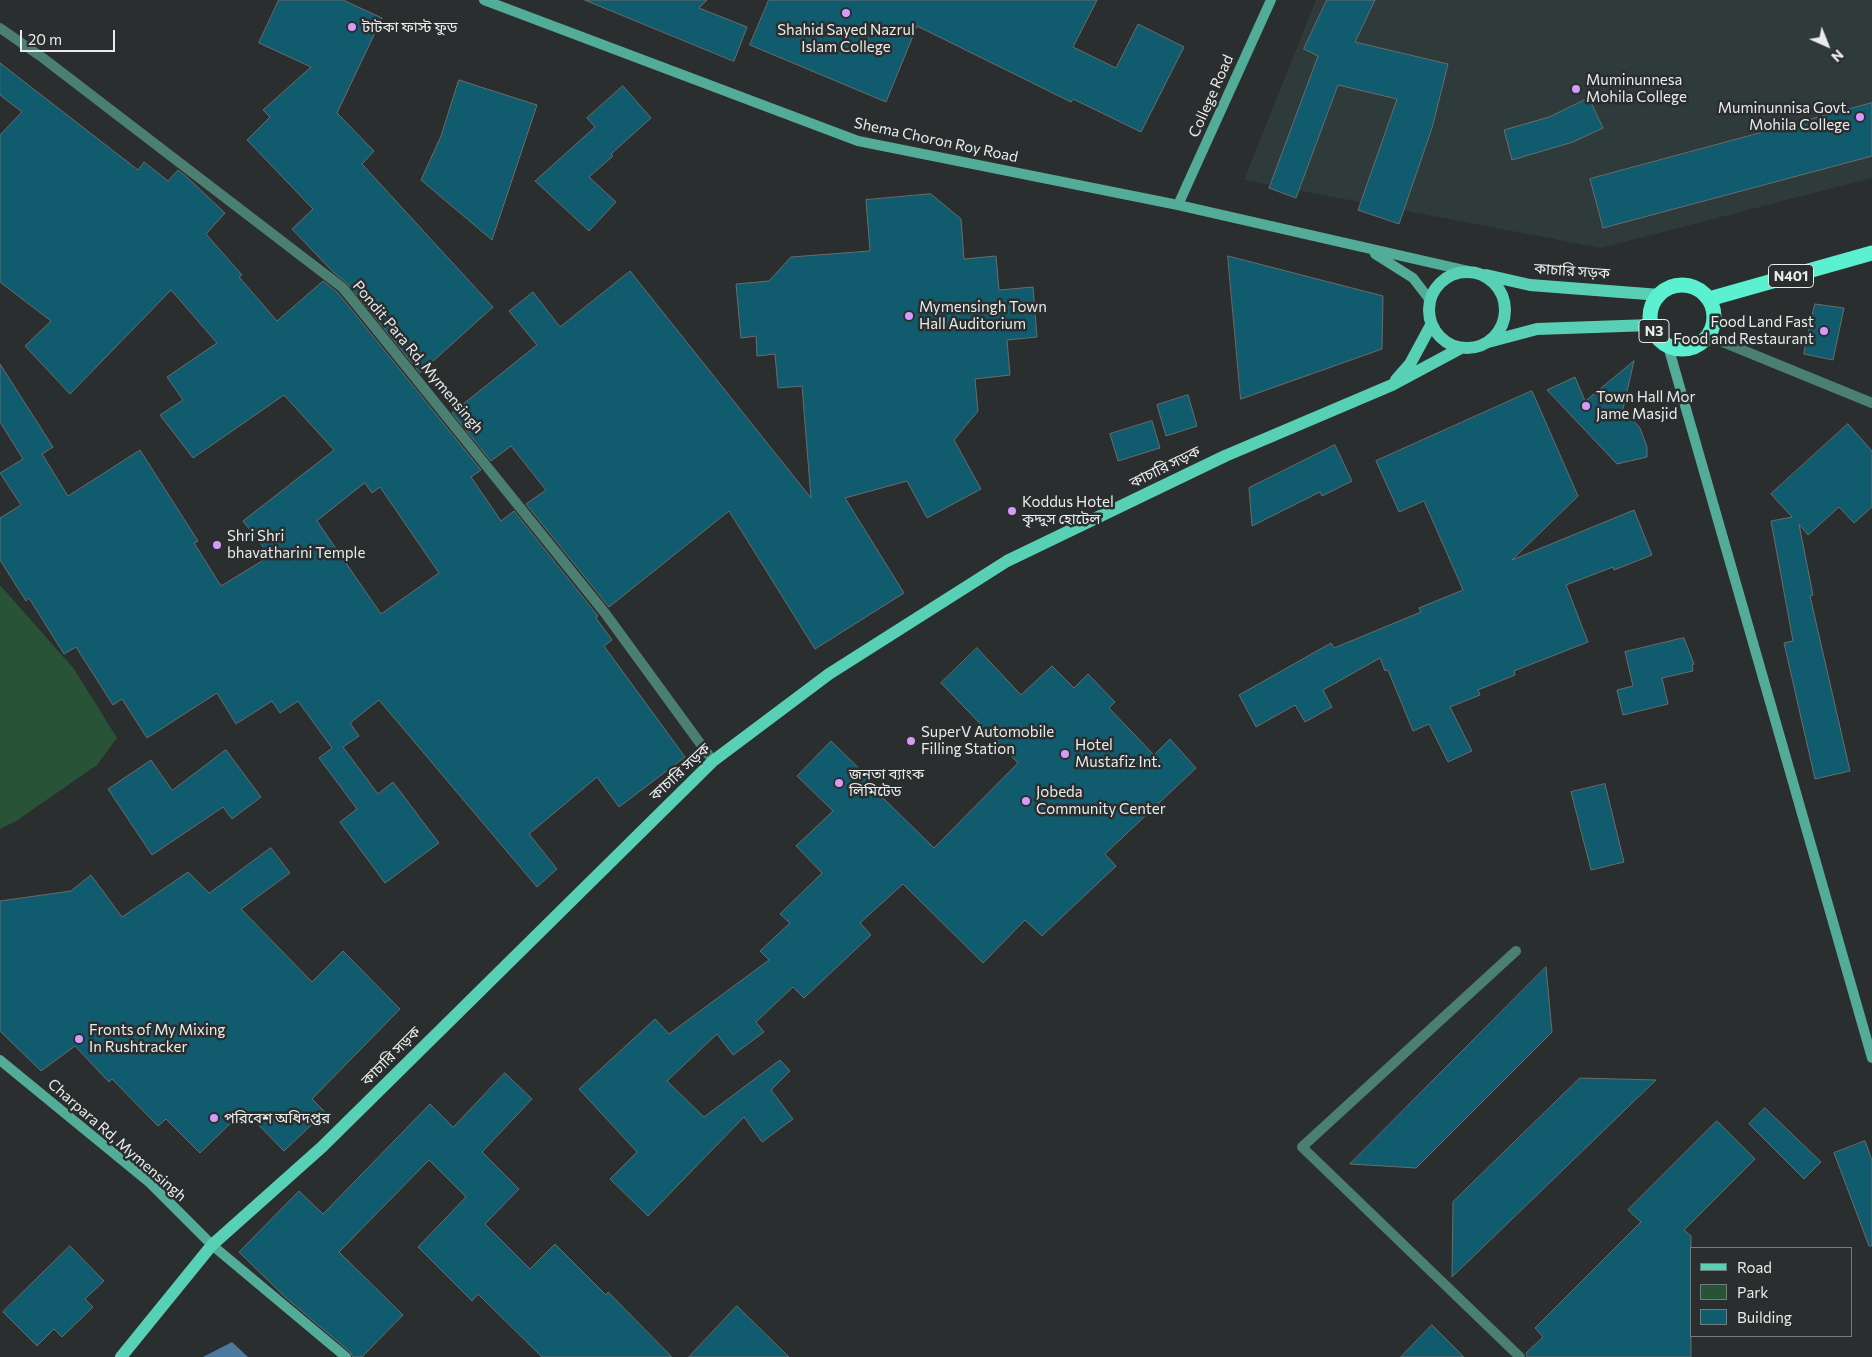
<!DOCTYPE html>
<meta charset="utf-8">
<style>
body{margin:0}
#map{position:relative;width:1872px;height:1357px;overflow:hidden;background:#2b2e2e;font-family:Commissioner,sans-serif}
canvas{display:block}
.legend{position:absolute;left:1690px;top:1247px;width:162px;height:90px;box-sizing:border-box;background:#2b2e2e;border:1px solid #777a7a;margin:0;padding:6px 9px;list-style:none;font-size:15px;color:#eaecec}
.legend li{display:flex;align-items:center;gap:10px;height:25px}
.legend b{width:25px;border:1px solid #777a7a}
.north{position:absolute;left:1802px;top:20px;width:50px;height:50px;-webkit-text-stroke:4px #2b2e2e;paint-order:stroke;rotate:136deg;font-size:14px;font-weight:700;line-height:20px;text-align:center;color:#eaecec}
.north::after{content:'';display:block;margin:auto;width:18px;height:22px;background:#eaecec;clip-path:polygon(50% 0,100% 100%,50% 72%,0 100%)}
.scale{position:absolute;left:20px;top:30px;width:95px;height:22px;box-sizing:border-box;border:2px solid #eaecec;border-top:0;padding-left:6px;font-size:15px;line-height:18px;white-space:nowrap;color:#eaecec;-webkit-text-stroke:4px #2b2e2e;paint-order:stroke}
</style>
<div id="map">
<canvas width="1872" height="1357"></canvas>
<ul class="legend">
<li><b style="height:6px;background:#58d0b5"></b>Road</li>
<li><b style="height:14px;background:#295337"></b>Park</li>
<li><b style="height:14px;background:#115b6f"></b>Building</li>
</ul>
<div class="north">N</div>
<div class="scale">20 m</div>
</div>
<script>
const context = document.querySelector('canvas').getContext('2d');
context.lineJoin = 'round';
function fill(path, color) {
  context.fillStyle = color;
  context.fill(path, 'evenodd');
}
function strokePath(path, color, width, dash) {
  context.strokeStyle = color;
  context.lineWidth = width;
  context.lineCap = dash ? 'butt' : 'round';
  context.setLineDash(dash || []);
  context.stroke(path);
}
function label(font, color, halo, rows, align = 'center') {
  context.font = font + ' Commissioner,"Noto Sans Bengali",sans-serif';
  context.lineWidth = 5;
  context.setLineDash([]);
  context.textBaseline = 'middle';
  context.strokeStyle = halo;
  context.fillStyle = color;
  for (const [text, x, y, turn = 0] of rows) {
    context.save();
    context.translate(x, y);
    context.rotate((+turn || 0) * Math.PI / 180);
    context.textAlign = isNaN(turn) ? turn : align;
    if (halo) context.strokeText(text, 0, 0);
    context.fillText(text, 0, 0);
    context.restore();
  }
}
const built = new Path2D(`
 M 1316,0 L 1872,0 L 1872,178 L 1601,248 L 1244,180 Z`);
const green = new Path2D(`
 M 0,585 L 74,669 L 117,738 L 97,765 L 16,821 L 0,829 Z`);
const water = new Path2D(`
 M 232,1342 L 248,1357 L 203,1357 Z`);
const building = new Path2D(`
 M 279,0 L 343,0 L 382,18 L 337,113 L 374,151 L 362,164 L 493,307 L 420,373 L 348,284 L 333,272 L 292,229 L 313,209 L 247,140 L 270,117 L 263,110 L 311,67 L 259,43 Z
 M 585,0 L 707,0 L 699,8 L 747,27 L 734,61 Z
 M 769,0 L 1097,0 L 1073,47 L 1116,68 L 1138,24 L 1184,47 L 1141,132 L 1073,99 L 1071,102 L 917,26 L 886,102 L 750,45 Z
 M 1327,0 L 1375,0 L 1355,42 L 1448,64 L 1432,128 L 1399,224 L 1358,210 L 1397,99 L 1338,85 L 1296,198 L 1269,188 L 1318,56 L 1304,49 Z
 M 0,63 L 138,170 L 144,162 L 168,181 L 178,170 L 188,178 L 225,213 L 206,234 L 242,275 L 239,277 L 277,321 L 323,281 L 338,293 L 481,470 L 471,477 L 501,521 L 514,511 L 598,616 L 596,618 L 612,640 L 604,646 L 685,757 L 619,807 L 597,777 L 529,834 L 557,869 L 537,887 L 379,700 L 350,723 L 359,736 L 343,747 L 378,794 L 393,782 L 439,843 L 385,883 L 340,822 L 357,809 L 319,758 L 332,748 L 298,701 L 280,713 L 272,701 L 236,724 L 217,693 L 147,738 L 122,699 L 113,705 L 76,647 L 64,654 L 29,598 L 26,601 L 0,560 L 0,518 L 21,505 L 0,473 L 23,459 L 0,422 L 0,364 L 53,447 L 42,454 L 68,496 L 140,450 L 198,541 L 194,543 L 221,586 L 270,556 L 243,521 L 334,450 L 284,395 L 193,458 L 160,415 L 183,400 L 167,377 L 217,343 L 171,290 L 70,394 L 25,346 L 51,321 L 0,282 L 0,135 L 22,112 L 0,95 ZM 365,483 L 372,493 L 380,487 L 439,573 L 381,614 L 317,521 Z
 M 459,80 L 537,105 L 492,240 L 421,180 L 441,136 Z
 M 623,86 L 651,118 L 611,154 L 613,156 L 589,177 L 616,202 L 589,231 L 535,181 L 595,127 L 587,118 Z
 M 1589,98 L 1603,128 L 1573,142 L 1512,160 L 1504,130 L 1549,117 Z
 M 1872,103 L 1872,156 L 1603,228 L 1590,179 Z
 M 931,194 L 961,219 L 964,259 L 996,256 L 999,290 L 1033,287 L 1037,337 L 1007,340 L 1010,375 L 975,379 L 978,411 L 954,440 L 981,489 L 927,518 L 907,481 L 845,498 L 904,593 L 815,649 L 729,511 L 609,607 L 526,504 L 546,490 L 511,446 L 491,461 L 452,413 L 537,345 L 509,311 L 533,292 L 560,327 L 630,271 L 811,498 L 802,386 L 778,388 L 775,354 L 757,356 L 756,336 L 741,338 L 736,284 L 769,281 L 791,257 L 870,251 L 866,200 Z
 M 1228,256 L 1383,296 L 1382,349 L 1241,399 Z
 M 1815,304 L 1844,308 L 1833,360 L 1804,354 Z
 M 1634,361 L 1623,409 L 1640,428 L 1647,447 L 1647,457 L 1617,464 L 1547,390 L 1575,377 L 1585,401 Z
 M 1532,391 L 1578,496 L 1512,560 L 1634,510 L 1652,555 L 1614,570 L 1613,567 L 1566,585 L 1588,642 L 1514,671 L 1515,675 L 1478,690 L 1480,695 L 1450,707 L 1472,751 L 1448,762 L 1429,724 L 1413,731 L 1388,670 L 1385,671 L 1380,658 L 1323,690 L 1332,707 L 1305,722 L 1295,705 L 1256,727 L 1239,695 L 1331,643 L 1334,648 L 1421,612 L 1419,608 L 1463,590 L 1424,501 L 1399,512 L 1376,461 Z
 M 1188,395 L 1197,426 L 1166,436 L 1157,405 Z
 M 1152,421 L 1160,448 L 1118,461 L 1110,434 Z
 M 1848,424 L 1872,451 L 1872,507 L 1854,523 L 1839,507 L 1808,535 L 1799,524 L 1813,595 L 1810,596 L 1850,771 L 1815,779 L 1784,643 L 1793,641 L 1771,521 L 1792,517 L 1771,494 Z
 M 1335,445 L 1352,481 L 1322,496 L 1320,492 L 1252,526 L 1249,488 Z
 M 1684,638 L 1694,664 L 1692,665 L 1693,671 L 1662,678 L 1668,704 L 1623,715 L 1617,690 L 1633,686 L 1625,652 Z
 M 977,648 L 1021,695 L 1052,666 L 1074,688 L 1088,674 L 1115,702 L 1109,708 L 1154,755 L 1170,739 L 1196,768 L 1105,854 L 1116,866 L 1042,936 L 1025,920 L 983,963 L 903,884 L 860,923 L 871,935 L 804,998 L 793,987 L 756,1022 L 764,1032 L 733,1055 L 717,1034 L 667,1081 L 704,1117 L 780,1060 L 790,1071 L 771,1090 L 793,1119 L 762,1142 L 744,1117 L 648,1216 L 610,1179 L 637,1152 L 579,1089 L 655,1019 L 669,1034 L 769,960 L 760,951 L 790,923 L 780,914 L 822,873 L 796,846 L 833,811 L 797,776 L 831,741 L 881,790 L 878,793 L 934,848 L 1018,763 L 941,683 Z
 M 226,750 L 261,797 L 232,819 L 223,807 L 152,855 L 108,789 L 151,760 L 172,790 Z
 M 1605,784 L 1624,862 L 1591,870 L 1571,792 Z
 M 271,848 L 290,873 L 241,909 L 312,982 L 343,951 L 400,1009 L 312,1099 L 325,1112 L 284,1151 L 244,1110 L 200,1153 L 166,1119 L 158,1126 L 112,1079 L 109,1082 L 75,1046 L 41,1071 L 0,1031 L 0,901 L 71,891 L 91,875 L 122,917 L 188,872 L 209,893 Z
 M 1546,967 L 1552,1032 L 1416,1168 L 1350,1164 Z
 M 505,1073 L 532,1099 L 482,1152 L 519,1189 L 485,1224 L 530,1269 L 555,1244 L 606,1295 L 608,1292 L 672,1357 L 542,1357 L 478,1294 L 472,1301 L 418,1247 L 466,1197 L 429,1160 L 339,1252 L 403,1315 L 362,1357 L 353,1357 L 350,1352 L 285,1297 L 239,1252 L 299,1191 L 323,1214 L 430,1104 L 453,1127 Z
 M 1580,1078 L 1656,1080 L 1452,1277 L 1453,1202 Z
 M 1765,1108 L 1821,1162 L 1804,1179 L 1749,1124 Z
 M 1717,1121 L 1755,1159 L 1684,1230 L 1691,1236 L 1691,1357 L 1527,1357 L 1526,1353 L 1543,1337 L 1535,1328 L 1641,1222 L 1628,1210 Z
 M 1865,1141 L 1872,1160 L 1872,1246 L 1869,1246 L 1834,1153 Z
 M 70,1246 L 104,1281 L 85,1299 L 93,1307 L 62,1337 L 54,1329 L 37,1346 L 3,1312 Z
 M 737,1306 L 789,1357 L 689,1357 Z
 M 1432,1325 L 1464,1357 L 1401,1357 Z`);
const street = new Path2D(`
 M 0,28 L 43,58 L 343,288 L 605,613 L 713,761
 M 1708,336 L 1872,403
 M 1516,951 L 1302,1147 L 1520,1357`);
const secondary = new Path2D(`
 M 484,0 L 858,141 L 1178,205 L 1468,271
 M 1178,205 L 1271,0
 M 1375,254 L 1413,278 L 1430,300
 M 1668,346 L 1872,1058
 M 0,1060 L 150,1183 L 212,1245 L 346,1357`);
const primary = new Path2D(`
 M1429 310a38 38 0 1 1 76 0a38 38 0 1 1-76 0Z
 M 1486,275 L 1530,285 L 1660,295
 M 1488,342 L 1537,329 L 1651,325
 M 1396,380 L 1410,364 L 1431,325
 M 121,1357 L 212,1245 L 322,1147 L 713,761 L 829,674 L 1007,561 L 1225,456 L 1392,385 L 1461,348`);
const highway = new Path2D(`
 M1650 317a32 32 0 1 1 64 0a32 32 0 1 1-64 0Z
 M 1709,299 L 1872,253`);
const markers = [
 [846,13,5,"#d69bfa"],
 [352,27,5,"#d69bfa"],
 [1576,89,5,"#d69bfa"],
 [1860,117,5,"#d69bfa"],
 [909,316,5,"#d69bfa"],
 [1824,331,5,"#d69bfa"],
 [1586,406,5,"#d69bfa"],
 [1012,511,5,"#d69bfa"],
 [217,545,5,"#d69bfa"],
 [911,741,5,"#d69bfa"],
 [1065,754,5,"#d69bfa"],
 [839,783,5,"#d69bfa"],
 [1026,801,5,"#d69bfa"],
 [79,1039,5,"#d69bfa"],
 [214,1118,5,"#d69bfa"]
];
const shields = [
 [1791,276,45],
 [1654,331,30]
];
const shieldNames = [
 ["N401",1791,276],
 ["N3",1654,331]
];
const poiNames = [
 ["টাটকা ফাস্ট ফুড",362,27],
 ["Shahid Sayed Nazrul",846,30,"center"],
 ["Islam College",846,47,"center"],
 ["Muminunnesa",1586,80],
 ["Mohila College",1586,97],
 ["Muminunnisa Govt.",1850,108,"right"],
 ["Mohila College",1850,125,"right"],
 ["Mymensingh Town",919,307],
 ["Hall Auditorium",919,324],
 ["Food Land Fast",1814,322,"right"],
 ["Food and Restaurant",1814,339,"right"],
 ["Town Hall Mor",1596,397],
 ["Jame Masjid",1596,414],
 ["Koddus Hotel",1022,502],
 ["কৃদ্দুস হোটেল",1022,519],
 ["Shri Shri",227,536],
 ["bhavatharini Temple",227,553],
 ["SuperV Automobile",921,732],
 ["Filling Station",921,749],
 ["Hotel",1075,745],
 ["Mustafiz Int.",1075,762],
 ["জনতা ব্যাংক",849,774],
 ["লিমিটেড",849,791],
 ["Jobeda",1036,792],
 ["Community Center",1036,809],
 ["Fronts of My Mixing",89,1030],
 ["In Rushtracker",89,1047],
 ["পরিবেশ অধিদপ্তর",224,1118]
];
const streetNames = [
 ["College Road",1211,96,-66],
 ["Shema Choron Roy Road",936,140,12],
 ["কাচারি সড়ক",1572,271,4],
 ["Pondit Para Rd, Mymensingh",418,357,50],
 ["কাচারি সড়ক",1165,467,-26],
 ["কাচারি সড়ক",680,772,-43],
 ["কাচারি সড়ক",391,1056,-45],
 ["Charpara Rd, Mymensingh",117,1140,41]
];
fill(built, '#2f3a3b');
fill(green, '#295337');
fill(water, '#4c799d');
fill(building, '#115b6f');
strokePath(building, '#696c6d', 1);
strokePath(street, '#4a7f72', 10);
strokePath(secondary, '#53ac98', 10);
strokePath(primary, '#58d0b5', 12);
strokePath(highway, '#5af0d0', 15);
for (const [x, y, r, color] of markers) {
  const dot = new Path2D();
  dot.arc(x, y, r, 0, 2 * Math.PI);
  context.fillStyle = color;
  context.fill(dot);
  strokePath(dot, '#2b2e2e', 2);
}
for (const [x, y, w] of shields) {
  const box = new Path2D();
  box.roundRect(x - w / 2, y - 11.5, w, 23, 4);
  context.fillStyle = '#2b2e2e';
  context.fill(box);
  strokePath(box, '#eaecec', 1);
}
label('bold 14px', '#eaecec', null, shieldNames);
label('15px', '#eaecec', '#2b2e2e', poiNames, 'left');
label('15px', '#eaecec', '#2b2e2e', streetNames);
</script>
